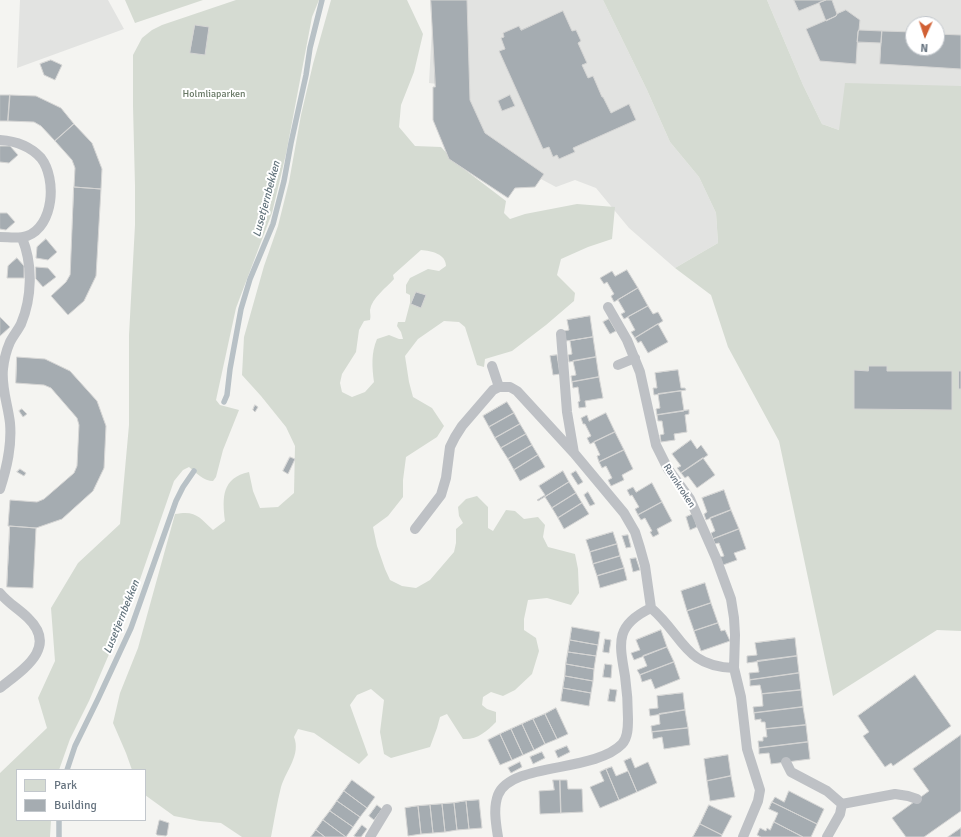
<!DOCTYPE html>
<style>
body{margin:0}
#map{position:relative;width:961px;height:837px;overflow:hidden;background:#f4f4f1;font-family:Signika,sans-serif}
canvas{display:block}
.legend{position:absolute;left:16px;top:769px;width:130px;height:52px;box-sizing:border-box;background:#fff;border:1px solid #c2c7cc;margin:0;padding:5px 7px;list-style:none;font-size:12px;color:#66737f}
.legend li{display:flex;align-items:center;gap:8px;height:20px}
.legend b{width:20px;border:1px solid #c2c7cc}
.north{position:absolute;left:905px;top:16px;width:40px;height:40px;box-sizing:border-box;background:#fff;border:1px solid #c2c7cc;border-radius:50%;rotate:183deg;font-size:11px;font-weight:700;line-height:16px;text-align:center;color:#66737f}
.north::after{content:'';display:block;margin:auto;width:14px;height:18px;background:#d16034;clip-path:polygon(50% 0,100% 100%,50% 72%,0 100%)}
</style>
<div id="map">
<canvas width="961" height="837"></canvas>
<ul class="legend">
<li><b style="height:11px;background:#d5dbd2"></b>Park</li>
<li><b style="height:11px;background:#a5acb1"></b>Building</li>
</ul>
<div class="north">N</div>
</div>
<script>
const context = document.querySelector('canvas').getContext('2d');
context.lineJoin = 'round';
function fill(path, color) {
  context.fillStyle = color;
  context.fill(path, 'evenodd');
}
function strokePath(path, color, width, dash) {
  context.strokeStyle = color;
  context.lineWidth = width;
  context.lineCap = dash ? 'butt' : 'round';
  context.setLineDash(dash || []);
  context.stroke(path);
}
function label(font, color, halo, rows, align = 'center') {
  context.font = font + ' Signika,sans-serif';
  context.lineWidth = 4;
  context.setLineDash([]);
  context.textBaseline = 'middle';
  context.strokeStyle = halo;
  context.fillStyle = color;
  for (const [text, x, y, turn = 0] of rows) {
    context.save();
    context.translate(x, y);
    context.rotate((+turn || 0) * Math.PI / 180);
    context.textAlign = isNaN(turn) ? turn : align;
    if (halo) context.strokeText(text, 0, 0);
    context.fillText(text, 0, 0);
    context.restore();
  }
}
const built = new Path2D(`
 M 20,0 L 108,0 L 124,29 L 17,68 Z
 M 430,0 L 603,0 L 647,90 L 670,142 L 699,177 L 716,213 L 718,243 L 675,268 L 629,228 L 596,188 L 575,180 L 556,187 L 541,179 L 533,184 L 437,84 L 429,83 L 432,27 Z
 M 767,0 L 961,0 L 961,128 L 839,130 L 822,124 L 803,85 ZM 913,24 L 937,24 L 937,48 L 913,48 Z`);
const green = new Path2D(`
 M 125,0 L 203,0 L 135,23 Z
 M 236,0 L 319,0 L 312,17 L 286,154 L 272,213 L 236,308 L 216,400 L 220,405 L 239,410 L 223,450 L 216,477 L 213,481 C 204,481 196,473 189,467 L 183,470 L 174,481 L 136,591 L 89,701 L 70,739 L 59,770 L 17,770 L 17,820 L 51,820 L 50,837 L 0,837 L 0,773 L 47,728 L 38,698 L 55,661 L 51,608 L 78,563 L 120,524 L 129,425 L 129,335 L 135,225 L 135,186 L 133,106 L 133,55 L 142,38 L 152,30 L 162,25 Z
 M 331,0 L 407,0 L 423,34 L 414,72 L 401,105 L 399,127 L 415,146 L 441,147 L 456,163 L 506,201 L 504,213 L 510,219 L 525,214 L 577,204 L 615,207 L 612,239 L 588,247 L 561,259 L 557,275 L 575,293 L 574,301 L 546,325 L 512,351 L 485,359 L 484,367 L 477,365 L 465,327 L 459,322 L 444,321 L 418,339 L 405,356 L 409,382 L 413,397 L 432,408 L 444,426 L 437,437 L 406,457 L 403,480 L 403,497 L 388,516 L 373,527 L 377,546 L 385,569 L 390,580 L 402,586 L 416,588 L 430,580 L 454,552 L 456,543 L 456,529 L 463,523 L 459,516 L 458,507 L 466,499 L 477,496 L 488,507 L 488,528 L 493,531 L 506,510 L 515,511 L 524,519 L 538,517 L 545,525 L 543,537 L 548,547 L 575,554 L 578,569 L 579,593 L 571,605 L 547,598 L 528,600 L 524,619 L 524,630 L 536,638 L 539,651 L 532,674 L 515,690 L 503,696 L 491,692 L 483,697 L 482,705 L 487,709 L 496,712 L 496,722 C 486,732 477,740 463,739 L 447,714 L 440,717 L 437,728 L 430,747 L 391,758 L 384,754 L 380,732 L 384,700 L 371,689 L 357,695 L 350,705 L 368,755 L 359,764 L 314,733 L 298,729 L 294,737 C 301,755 286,770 281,787 C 277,803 274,821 271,837 L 242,837 L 221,823 L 200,821 L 174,816 L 145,795 L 145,770 L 132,770 L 126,753 L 113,723 L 120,693 L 138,648 L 175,514 C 196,510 199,517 213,530 L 225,521 C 222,497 222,478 249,472 L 253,491 L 260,508 L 278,507 L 294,493 L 295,446 L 286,427 L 261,396 L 242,375 L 244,337 L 264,266 L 278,226 L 289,182 L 301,115 L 313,64 ZM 421,250 C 432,251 446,254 446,266 L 439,271 L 428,269 L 410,278 L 406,285 L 406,293 L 410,295 L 410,303 L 405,322 L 398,322 L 397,326 L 401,332 L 403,339 L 399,339 L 389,335 L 377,339 C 371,353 372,367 374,382 L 365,392 L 352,397 L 342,392 L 340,383 L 342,374 L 356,352 L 359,330 L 364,321 L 370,320 C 371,316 370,314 370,310 C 372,298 386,288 394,279 L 393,275 Z
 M 603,0 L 767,0 L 803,85 L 822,124 L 839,130 L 845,83 L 961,86 L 961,631 L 937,630 L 833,696 L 779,441 L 728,347 L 711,295 L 675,268 L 718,243 L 716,213 L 699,177 L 670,142 L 647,90 Z`);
const stream = new Path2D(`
 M 224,402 L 227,395 L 230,369 L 241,309 L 250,279 L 273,224 L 284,181 L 291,143 L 306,75 L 310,48 L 322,0
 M 67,770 L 75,746 L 98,699 L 131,628 L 176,501 L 183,487 L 194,471
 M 59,837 L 59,820`);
const building = new Path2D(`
 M 431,0 L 467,0 L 470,100 L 485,133 L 544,174 L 535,187 L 515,188 L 508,198 L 449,159 L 433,120 L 433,87 L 435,87 Z
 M 794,0 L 826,0 L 799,11 Z
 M 826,0 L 832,0 L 837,14 L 836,16 L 826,21 L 819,3 Z
 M 846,10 L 860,20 L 859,30 L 858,32 L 856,64 L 820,61 L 806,29 L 836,16 L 837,14 Z
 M 563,11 L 572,31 L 576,30 L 581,41 L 578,43 L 587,63 L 582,65 L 588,78 L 593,76 L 602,97 L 603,97 L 611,113 L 629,104 L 636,120 L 573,148 L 575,152 L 559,159 L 557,155 L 553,157 L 549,147 L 543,149 L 499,51 L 505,49 L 501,38 L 504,37 L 503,33 L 519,26 L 521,30 Z
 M 195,25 L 209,27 L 205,55 L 190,53 Z
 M 859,30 L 882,31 L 881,43 L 857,42 L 858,32 Z
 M 882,31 L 913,32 L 913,48 L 937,48 L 937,34 L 961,35 L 961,69 L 880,64 Z
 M 51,60 L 62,65 L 55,80 L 44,75 L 40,64 Z
 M 0,95 L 10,95 L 8,121 L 0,121 Z
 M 10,95 L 36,96 L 61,108 L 74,124 L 55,141 L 41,126 L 34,122 L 8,121 Z
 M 510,95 L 515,106 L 502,111 L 498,101 Z
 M 74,124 L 92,143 L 102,169 L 101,189 L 74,187 L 75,168 L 72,160 L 55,141 Z
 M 0,146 L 10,146 L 18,155 L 9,163 L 0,162 Z
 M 74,187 L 101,189 L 96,276 L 84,301 L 68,315 L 51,296 L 66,282 L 70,275 Z
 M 0,213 L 7,213 L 15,222 L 6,230 L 0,229 Z
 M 46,239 L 57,252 L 48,260 L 36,258 L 37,247 Z
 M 17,258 L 24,266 L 24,278 L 7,278 L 8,266 Z
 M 36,267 L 48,268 L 56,277 L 43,287 L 36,279 Z
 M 627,270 L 638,288 L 614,302 L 611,296 L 614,294 L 607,282 L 604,284 L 600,278 L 612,271 L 615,276 Z
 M 638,288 L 648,306 L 624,319 L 621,314 L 625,312 L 618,300 Z
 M 416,292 L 426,295 L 421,308 L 411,304 Z
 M 648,306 L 653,314 L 658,312 L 663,321 L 635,338 L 631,332 L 635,330 L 628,317 Z
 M 590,316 L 593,337 L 566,341 L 564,331 L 569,330 L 567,320 Z
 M 0,317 L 10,327 L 0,336 Z
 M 609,319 L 616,331 L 610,334 L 603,322 Z
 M 658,324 L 668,342 L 648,353 L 641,341 L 638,343 L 635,338 Z
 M 593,337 L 596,357 L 569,362 L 568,355 L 572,354 L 570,341 Z
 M 557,355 L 560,374 L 553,375 L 550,356 Z
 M 17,357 L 45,359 L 70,371 L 97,401 L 106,426 L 104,468 L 93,491 L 62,519 L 36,528 L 8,526 L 10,500 L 37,502 L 44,499 L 74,473 L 77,466 L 79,425 L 77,418 L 51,388 L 44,385 L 16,383 Z
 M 596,357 L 599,377 L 572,382 L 571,376 L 576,375 L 573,361 Z
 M 869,366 L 887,366 L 887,371 L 952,371 L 952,410 L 854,409 L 854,370 L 868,371 Z
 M 678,370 L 681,388 L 685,388 L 686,390 L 654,395 L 653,388 L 657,388 L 655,373 Z
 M 959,371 L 961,371 L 961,389 L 959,389 Z
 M 599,377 L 603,398 L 585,401 L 586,407 L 579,408 L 578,402 L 580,401 L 578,387 L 573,388 L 572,382 Z
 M 681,391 L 684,411 L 657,415 L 656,409 L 660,408 L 658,394 Z
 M 507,402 L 514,413 L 489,427 L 483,416 Z
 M 255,405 L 258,407 L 255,412 L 253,410 Z
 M 22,409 L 27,414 L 23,417 L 19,411 Z
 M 689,410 L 689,414 L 685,415 L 687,432 L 674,434 L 675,440 L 661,442 L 660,435 L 664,434 L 662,421 L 658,421 L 657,415 Z
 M 514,413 L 520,424 L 495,438 L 489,427 Z
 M 606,413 L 615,432 L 590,444 L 587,438 L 591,436 L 585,424 L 583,424 L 581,418 L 587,415 L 589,421 Z
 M 520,424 L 526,434 L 501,448 L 495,438 Z
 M 615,432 L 624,450 L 599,462 L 597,456 L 600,455 L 594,442 Z
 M 526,434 L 532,445 L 508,459 L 501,448 Z
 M 691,440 L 697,449 L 701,445 L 708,455 L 681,473 L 677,468 L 681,466 L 672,454 Z
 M 532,445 L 538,455 L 514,470 L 508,459 Z
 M 624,450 L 633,469 L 622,475 L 624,480 L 611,486 L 608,480 L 612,478 L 606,466 L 602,468 L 599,462 Z
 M 538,455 L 545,467 L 520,481 L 514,470 Z
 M 290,457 L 295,459 L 288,474 L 283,471 Z
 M 703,458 L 715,475 L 697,488 L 688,476 L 685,478 L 681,473 Z
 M 20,469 L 26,473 L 24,476 L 17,472 Z
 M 563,471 L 569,482 L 538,501 L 537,500 L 545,495 L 539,486 Z
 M 576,471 L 583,482 L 578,485 L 571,474 Z
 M 569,482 L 576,493 L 552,508 L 545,497 Z
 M 652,483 L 662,502 L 638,515 L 635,509 L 639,507 L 632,495 L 630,496 L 627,490 L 633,487 L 636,492 Z
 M 724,490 L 731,510 L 706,520 L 704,514 L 707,512 L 702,498 Z
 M 588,492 L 595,504 L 590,506 L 584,495 Z
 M 576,493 L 582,503 L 558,518 L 552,508 Z
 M 662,502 L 672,521 L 657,529 L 659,534 L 653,537 L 650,532 L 652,531 L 645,518 L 641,520 L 638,515 Z
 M 582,503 L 589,514 L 564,529 L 558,518 Z
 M 731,510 L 739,529 L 713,539 L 711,533 L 715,531 L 710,518 Z
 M 693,514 L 697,527 L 690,530 L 686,517 Z
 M 10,526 L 36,528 L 33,588 L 7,587 Z
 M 739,529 L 746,549 L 734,553 L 737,560 L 723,565 L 720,557 L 724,556 L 719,543 L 715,544 L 713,539 Z
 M 613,532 L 617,544 L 590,552 L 586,540 Z
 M 628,535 L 631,547 L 626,548 L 622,536 Z
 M 617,544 L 620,556 L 593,564 L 590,552 Z
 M 620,556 L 624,568 L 597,576 L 593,564 Z
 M 636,558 L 640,570 L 633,572 L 630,559 Z
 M 624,568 L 627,580 L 600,588 L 597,576 Z
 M 705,583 L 711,603 L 687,611 L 681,591 Z
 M 711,603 L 718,623 L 694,631 L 687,611 Z
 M 718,623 L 721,631 L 725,630 L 730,641 L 701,651 L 694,631 Z
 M 572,627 L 600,632 L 598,645 L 570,640 Z
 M 661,630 L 667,647 L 634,660 L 631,653 L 640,650 L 636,640 Z
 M 795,638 L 797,656 L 747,663 L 747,656 L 757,655 L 755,643 Z
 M 605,639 L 611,640 L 609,653 L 603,652 Z
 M 570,640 L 598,645 L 596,656 L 568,652 Z
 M 667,647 L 674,662 L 640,675 L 637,670 L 647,666 L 643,656 Z
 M 568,652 L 596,656 L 594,669 L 566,664 Z
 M 797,656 L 799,673 L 750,680 L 749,673 L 759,672 L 757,661 Z
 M 674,662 L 680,679 L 655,689 L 651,679 L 642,682 L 640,675 Z
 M 566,664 L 594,669 L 593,681 L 565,676 Z
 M 605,664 L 612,665 L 611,678 L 603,677 Z
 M 799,673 L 801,690 L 762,694 L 760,685 L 750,686 L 750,680 Z
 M 915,675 L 951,726 L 893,766 L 891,763 L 885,767 L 863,736 L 869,732 L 858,716 Z
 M 565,676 L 593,681 L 591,693 L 563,688 Z
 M 563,688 L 591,693 L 589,706 L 561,701 Z
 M 610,689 L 617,690 L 615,702 L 608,701 Z
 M 801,690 L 803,707 L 754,713 L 753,707 L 763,706 L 762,694 Z
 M 683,693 L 685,710 L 650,716 L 649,709 L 658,708 L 657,696 Z
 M 803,707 L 806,725 L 766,729 L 765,722 L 761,722 L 761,719 L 755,720 L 754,713 Z
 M 556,708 L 568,734 L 557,739 L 545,714 Z
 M 685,710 L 688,728 L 652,732 L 651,726 L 660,724 L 659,714 Z
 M 545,714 L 557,739 L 545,744 L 533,719 Z
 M 533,719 L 545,744 L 534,750 L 522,724 Z
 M 522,724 L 534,750 L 523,755 L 511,729 Z
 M 806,725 L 808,742 L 759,748 L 758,741 L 763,741 L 763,737 L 767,737 L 766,729 Z
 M 688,728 L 690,745 L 664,749 L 662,737 L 653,739 L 652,732 Z
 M 511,729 L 523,755 L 512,760 L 500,734 Z
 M 500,734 L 512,760 L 500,765 L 488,740 Z
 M 961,735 L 961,811 L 924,837 L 906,837 L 892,818 L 929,791 L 913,769 Z
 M 808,742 L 810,759 L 771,764 L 769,753 L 759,754 L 759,748 Z
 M 567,746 L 570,752 L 558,758 L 555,751 Z
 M 542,752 L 545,758 L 533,764 L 530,757 Z
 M 728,755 L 731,776 L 707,781 L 704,759 Z
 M 631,758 L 635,768 L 648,762 L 657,783 L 637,792 L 624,761 Z
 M 520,762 L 522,767 L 511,773 L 508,768 Z
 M 612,767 L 616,776 L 628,771 L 637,792 L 619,800 L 606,769 Z
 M 606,769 L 619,800 L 600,808 L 590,787 L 604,781 L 600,772 Z
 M 731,776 L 735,797 L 710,801 L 707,781 Z
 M 352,780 L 375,797 L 367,808 L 344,791 Z
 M 553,780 L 560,780 L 561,813 L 540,814 L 539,791 L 554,790 Z
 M 560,780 L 567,780 L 568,789 L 582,789 L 583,812 L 561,813 Z
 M 344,791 L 367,808 L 360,817 L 337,801 Z
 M 789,791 L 824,809 L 817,824 L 772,802 L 775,797 L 784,802 Z
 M 479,800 L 482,828 L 469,829 L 466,801 Z
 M 337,801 L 360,817 L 353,827 L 330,811 Z
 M 466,801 L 469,829 L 457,830 L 454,803 Z
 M 772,802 L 817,824 L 811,837 L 803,837 L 774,822 L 778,813 L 769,809 Z
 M 454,803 L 457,830 L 445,832 L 442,804 Z
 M 442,804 L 445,832 L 433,833 L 430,805 Z
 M 377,805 L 382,809 L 374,820 L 369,816 Z
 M 430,805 L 433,833 L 421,834 L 418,806 Z
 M 709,805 L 732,816 L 722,835 L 700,824 Z
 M 418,806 L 421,834 L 408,836 L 405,808 Z
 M 330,811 L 353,827 L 346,837 L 323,820 Z
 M 160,820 L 169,823 L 167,835 L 166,836 L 157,835 L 156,834 L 159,821 Z
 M 323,820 L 346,837 L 325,837 L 316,830 Z
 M 774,822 L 803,837 L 761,837 L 757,835 L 760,828 L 766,831 L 767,828 L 770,830 Z
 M 700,824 L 722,835 L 721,837 L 693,837 Z
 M 362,825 L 367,829 L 361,837 L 356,837 L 354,836 Z
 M 961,828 L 961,837 L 948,837 Z
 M 316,830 L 325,837 L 311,837 Z`);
const service = new Path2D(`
 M 0,140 C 16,141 30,146 41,158 C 57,179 54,226 27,236 C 19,239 9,237 0,237
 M 608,307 L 627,340 L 640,372 L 656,445 L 668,469 L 690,499 L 716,558 L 731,599 L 734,618 L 735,635 L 734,668 L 741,697 L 747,749 L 760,790 L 758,801 L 743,837
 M 561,334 L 567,412 L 574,453
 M 618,365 L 635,358
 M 492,366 L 499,387
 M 0,489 C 7,467 12,446 10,423 C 8,405 1,387 3,369 C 4,360 6,351 10,342 C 13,336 18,330 21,324 C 32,298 33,264 22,238
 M 415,529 L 441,495 L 446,478 L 450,447 L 455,437 L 462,426 L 493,390 L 499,387 L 510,387 L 517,391 L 574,453 L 624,513 L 635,532 L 640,548 L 645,566 L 651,608 C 683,635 684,667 734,668
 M 0,593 C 8,603 19,609 28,618 C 59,648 22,670 0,688
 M 786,762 L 791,772 L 827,791 L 842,804 L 840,814 L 827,837
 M 842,804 L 895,794 L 908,796 L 917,799
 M 370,837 L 387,809
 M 498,837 C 496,824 493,808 498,795 C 511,762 594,773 622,744 C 628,738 628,727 628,719 C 628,704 627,690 625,676 C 619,642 615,625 651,608`);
const parkNames = [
 ["Holmliaparken",214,94]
];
const streetNames = [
 ["Ravnkroken",679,486,57]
];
const waterNames = [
 ["Lusetjernbekken",267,199,-75],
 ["Lusetjernbekken",122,617,-68]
];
fill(built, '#e2e3e1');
fill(green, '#d5dbd2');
strokePath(stream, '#b8c1c6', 5.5);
fill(building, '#a5acb1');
strokePath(building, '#d5d5d4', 1);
strokePath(service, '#bec1c5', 10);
label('10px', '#677764', '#fff', parkNames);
label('10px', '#66737f', '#fff', streetNames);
label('italic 11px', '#62737c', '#fff', waterNames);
</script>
